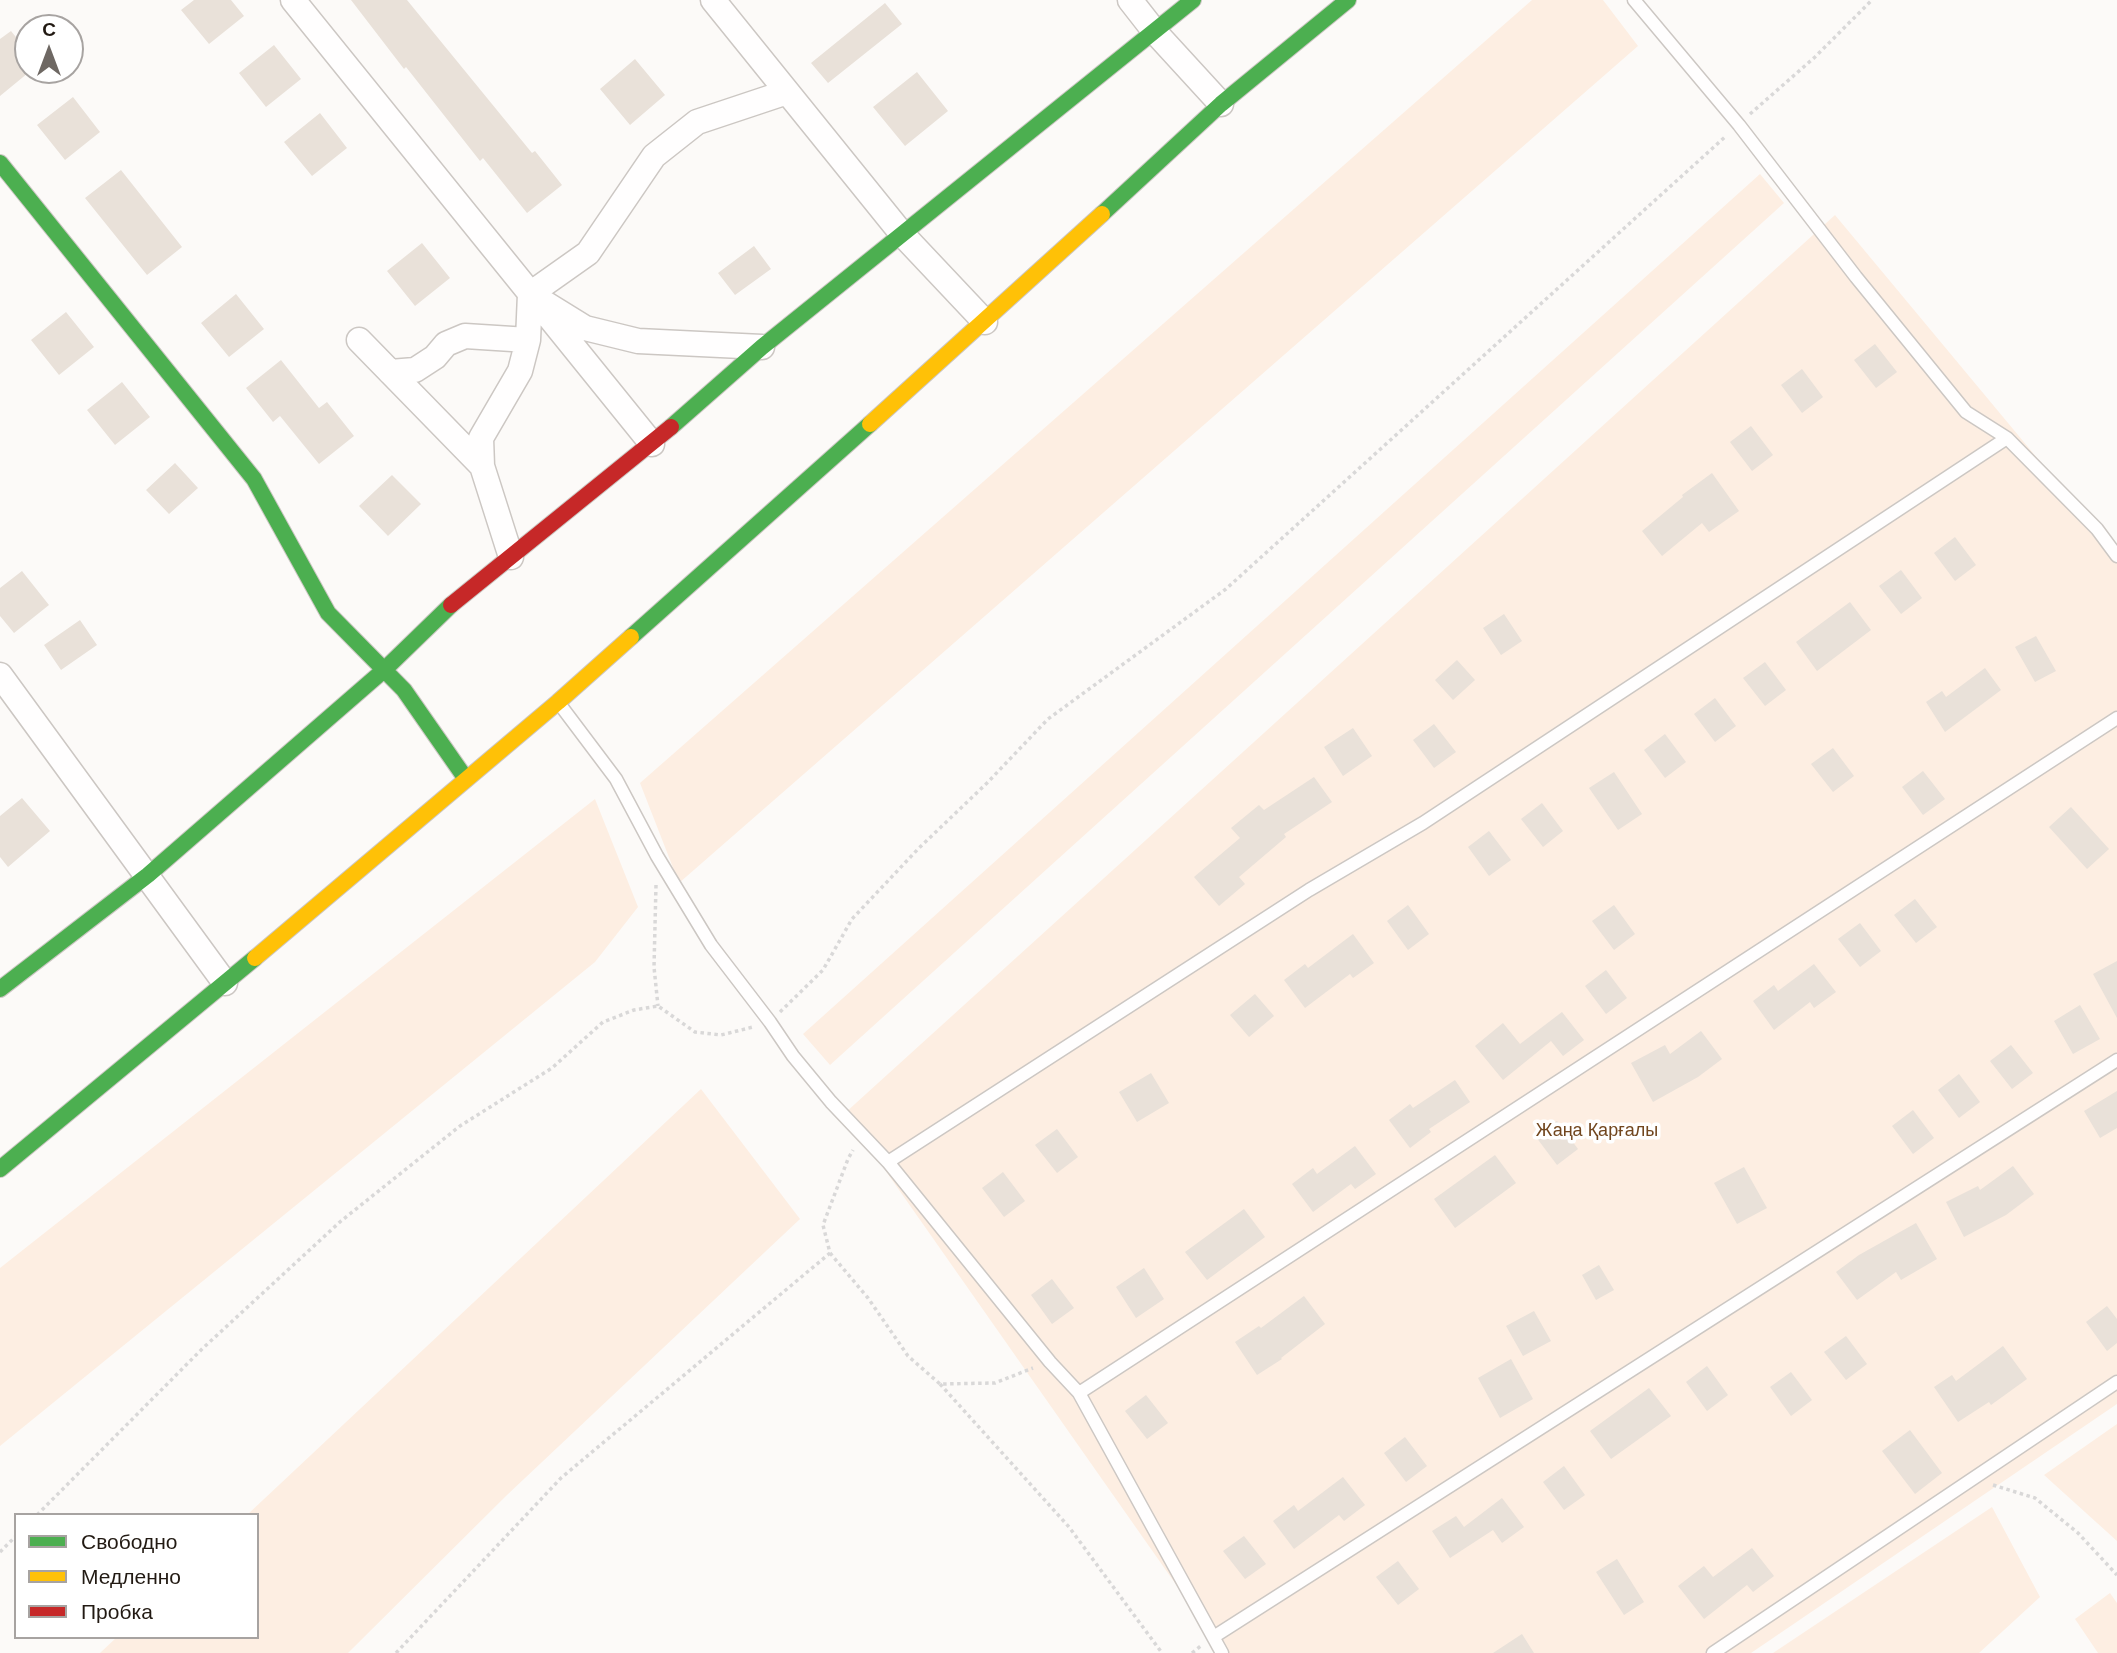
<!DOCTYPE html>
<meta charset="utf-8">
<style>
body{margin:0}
#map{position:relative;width:2117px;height:1653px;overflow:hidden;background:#fcfaf8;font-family:Helvetica,sans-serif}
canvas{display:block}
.legend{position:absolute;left:14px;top:1513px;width:245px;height:126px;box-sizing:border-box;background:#fff;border:2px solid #a7a3a1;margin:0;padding:9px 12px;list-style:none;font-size:21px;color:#221a13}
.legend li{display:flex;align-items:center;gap:14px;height:35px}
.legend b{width:35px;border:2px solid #a7a3a1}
.north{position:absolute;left:14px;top:14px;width:70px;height:70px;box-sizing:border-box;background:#fff;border:2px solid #a7a3a1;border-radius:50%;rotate:0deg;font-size:19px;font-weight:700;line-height:28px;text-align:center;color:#221a13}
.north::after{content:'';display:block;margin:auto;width:24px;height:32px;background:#6e6863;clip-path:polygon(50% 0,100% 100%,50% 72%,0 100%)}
</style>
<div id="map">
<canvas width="2117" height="1653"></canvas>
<ul class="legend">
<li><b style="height:9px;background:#4caf50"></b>Свободно</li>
<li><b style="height:9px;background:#ffc107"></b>Медленно</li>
<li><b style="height:9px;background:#c62828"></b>Пробка</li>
</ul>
<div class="north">С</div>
</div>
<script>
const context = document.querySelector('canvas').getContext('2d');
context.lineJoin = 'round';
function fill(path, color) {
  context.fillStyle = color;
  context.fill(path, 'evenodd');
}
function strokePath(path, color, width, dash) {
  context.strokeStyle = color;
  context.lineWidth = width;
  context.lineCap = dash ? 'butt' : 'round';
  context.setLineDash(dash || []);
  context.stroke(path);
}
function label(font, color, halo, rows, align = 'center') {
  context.font = font + ' Helvetica,sans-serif';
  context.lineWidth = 7;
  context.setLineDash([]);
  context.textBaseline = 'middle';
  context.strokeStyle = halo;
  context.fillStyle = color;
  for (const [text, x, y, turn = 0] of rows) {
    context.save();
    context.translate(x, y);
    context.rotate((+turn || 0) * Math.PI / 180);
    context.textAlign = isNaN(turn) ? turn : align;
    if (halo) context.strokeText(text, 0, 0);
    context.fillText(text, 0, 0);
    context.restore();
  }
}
const green = new Path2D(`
 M 1532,0 L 1603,0 L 1638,46 L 679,883 L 640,783 Z
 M 1760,174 L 1784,203 L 830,1065 L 803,1034 Z
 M 1835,215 L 2117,554 L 2117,1404 L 1751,1653 L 1224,1653 L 845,1113 Z
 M 595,799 L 638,907 L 595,962 L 0,1446 L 0,1268 Z
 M 701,1089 L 800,1219 L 507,1495 L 348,1653 L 100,1653 L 117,1637 L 257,1637 L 257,1515 L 247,1515 Z
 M 2117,1424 L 2117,1541 L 2044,1475 Z
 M 1992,1507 L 2040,1597 L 1979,1653 L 1773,1653 Z
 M 2110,1593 L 2117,1603 L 2117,1653 L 2098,1653 L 2075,1619 Z`);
const building = new Path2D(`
 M 194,0 L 231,0 L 244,16 L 209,44 L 181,10 Z
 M 351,0 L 407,0 L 532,153 L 535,151 L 562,185 L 527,213 L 483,158 L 480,161 L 406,67 L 404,69 Z
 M 885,3 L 902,24 L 828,83 L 811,63 Z
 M 11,31 L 28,52 L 28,73 L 0,96 L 0,39 Z
 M 274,45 L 301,79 L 266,107 L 239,73 Z
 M 635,59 L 665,95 L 630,125 L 600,89 Z
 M 917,72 L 948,111 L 905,146 L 873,107 Z
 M 73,97 L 100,132 L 65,160 L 37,125 Z
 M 320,113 L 347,148 L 312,176 L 284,142 Z
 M 121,170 L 182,247 L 147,275 L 85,198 Z
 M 422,243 L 450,278 L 415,306 L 387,271 Z
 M 754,246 L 771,269 L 735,295 L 718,273 Z
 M 236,294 L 264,329 L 229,357 L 201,323 Z
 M 66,312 L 94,347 L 59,375 L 31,340 Z
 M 1875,344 L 1897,372 L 1876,388 L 1854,360 Z
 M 281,360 L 319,408 L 327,402 L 354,436 L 319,464 L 280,416 L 273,422 L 246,388 Z
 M 1802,369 L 1823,397 L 1802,413 L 1781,385 Z
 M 122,382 L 150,417 L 115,445 L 87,410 Z
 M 1751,426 L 1773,455 L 1752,471 L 1730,442 Z
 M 175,463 L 198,488 L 169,514 L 146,490 Z
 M 1712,473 L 1739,511 L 1709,532 L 1702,523 L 1662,556 L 1642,531 L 1683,497 L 1682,495 Z
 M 392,475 L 421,504 L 388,536 L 359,506 Z
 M 1955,537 L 1976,565 L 1955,581 L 1934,553 Z
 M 1901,570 L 1922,598 L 1901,614 L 1879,586 Z
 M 22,571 L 49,605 L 14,633 L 0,616 L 0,588 Z
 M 1850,602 L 1871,630 L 1817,671 L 1796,642 Z
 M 1504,614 L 1522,641 L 1501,655 L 1483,628 Z
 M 80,620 L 97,645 L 61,670 L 44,645 Z
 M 2036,636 L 2056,671 L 2035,682 L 2015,647 Z
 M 1457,660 L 1475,680 L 1453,700 L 1435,680 Z
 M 1765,662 L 1786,690 L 1765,706 L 1743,678 Z
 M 1985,668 L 2001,690 L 1945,732 L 1926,702 L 1942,691 L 1946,697 Z
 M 1715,698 L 1736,726 L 1715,742 L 1694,714 Z
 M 1434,724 L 1456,752 L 1434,768 L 1413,740 Z
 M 1353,728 L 1372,756 L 1343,776 L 1324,747 Z
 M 1665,734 L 1686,762 L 1665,778 L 1644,750 Z
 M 1833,748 L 1854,776 L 1833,792 L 1811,764 Z
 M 1923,771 L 1945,799 L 1923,815 L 1902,787 Z
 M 1614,772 L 1642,814 L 1618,830 L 1589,788 Z
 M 1314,777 L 1332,802 L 1284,834 L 1286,837 L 1239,877 L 1245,884 L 1219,906 L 1194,877 L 1240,838 L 1231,828 L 1259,805 L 1264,810 Z
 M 22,798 L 50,831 L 8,867 L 0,857 L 0,816 Z
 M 1542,803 L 1563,831 L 1543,847 L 1521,819 Z
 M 2071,807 L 2109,849 L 2087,869 L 2049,827 Z
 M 1489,831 L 1511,860 L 1489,876 L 1468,847 Z
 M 1915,899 L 1937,927 L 1916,943 L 1894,915 Z
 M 1408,905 L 1429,934 L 1408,950 L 1387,921 Z
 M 1614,905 L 1635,934 L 1614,950 L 1592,921 Z
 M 1860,923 L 1881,951 L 1860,967 L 1838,939 Z
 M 1353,934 L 1374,963 L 1353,978 L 1350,974 L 1305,1008 L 1284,980 L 1305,964 L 1308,968 Z
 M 2117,961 L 2117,1018 L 2093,974 Z
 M 1814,964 L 1836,992 L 1814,1008 L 1810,1002 L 1774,1030 L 1753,1001 L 1774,985 L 1778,991 Z
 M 1606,970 L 1627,998 L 1606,1014 L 1585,986 Z
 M 1255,994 L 1274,1016 L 1249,1037 L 1230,1015 Z
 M 2080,1005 L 2100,1039 L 2073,1054 L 2054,1021 Z
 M 1562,1012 L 1584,1040 L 1563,1056 L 1551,1041 L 1503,1080 L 1475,1046 L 1503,1023 L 1520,1044 Z
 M 1701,1031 L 1722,1059 L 1698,1077 L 1653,1102 L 1631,1063 L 1665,1045 L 1670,1054 Z
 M 2011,1045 L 2033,1073 L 2012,1089 L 1990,1061 Z
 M 1151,1073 L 1169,1103 L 1137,1122 L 1119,1092 Z
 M 1959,1074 L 1980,1102 L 1959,1118 L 1938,1090 Z
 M 1455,1080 L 1470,1102 L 1429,1129 L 1431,1132 L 1410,1148 L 1389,1120 L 1410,1104 L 1413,1108 Z
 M 2117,1091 L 2117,1128 L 2100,1138 L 2084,1111 Z
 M 1913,1110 L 1934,1138 L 1913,1154 L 1892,1126 Z
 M 1557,1121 L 1578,1149 L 1557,1165 L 1536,1137 Z
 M 1057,1129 L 1078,1157 L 1057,1173 L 1035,1145 Z
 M 1355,1146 L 1376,1174 L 1355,1189 L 1351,1184 L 1313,1212 L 1292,1184 L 1313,1168 L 1317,1174 Z
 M 1495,1155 L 1516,1183 L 1455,1228 L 1434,1199 Z
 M 2013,1166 L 2034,1194 L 2006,1215 L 1964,1237 L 1946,1202 L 1978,1186 L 1980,1190 Z
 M 1744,1167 L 1767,1208 L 1737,1224 L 1714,1183 Z
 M 1003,1172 L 1025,1201 L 1004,1217 L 982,1188 Z
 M 1244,1209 L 1265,1237 L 1207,1280 L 1185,1252 Z
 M 1916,1223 L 1937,1259 L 1901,1280 L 1896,1272 L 1857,1300 L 1836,1272 L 1859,1255 Z
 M 1599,1265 L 1614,1290 L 1596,1300 L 1582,1275 Z
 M 1144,1268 L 1164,1299 L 1136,1318 L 1116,1287 Z
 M 1052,1279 L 1074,1308 L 1052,1324 L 1031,1295 Z
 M 1304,1296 L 1325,1324 L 1281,1358 L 1282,1359 L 1257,1375 L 1235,1342 L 1259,1326 L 1261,1328 Z
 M 2107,1306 L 2117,1319 L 2117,1343 L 2107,1351 L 2086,1322 Z
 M 1534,1311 L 1551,1341 L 1523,1356 L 1506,1326 Z
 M 1846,1336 L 1867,1364 L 1846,1380 L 1824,1352 Z
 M 2003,1346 L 2027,1379 L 1991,1405 L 1989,1402 L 1958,1422 L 1934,1387 L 1952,1375 L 1956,1381 Z
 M 1511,1359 L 1533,1399 L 1500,1418 L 1478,1378 Z
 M 1707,1366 L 1728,1395 L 1707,1411 L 1686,1382 Z
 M 1791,1372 L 1812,1400 L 1791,1416 L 1770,1387 Z
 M 1649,1388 L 1671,1416 L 1611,1459 L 1590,1431 Z
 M 1146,1395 L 1168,1423 L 1147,1439 L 1125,1411 Z
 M 1910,1430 L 1942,1473 L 1915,1494 L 1882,1451 Z
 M 1405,1437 L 1427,1466 L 1406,1482 L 1384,1453 Z
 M 1564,1466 L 1585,1495 L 1564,1510 L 1543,1482 Z
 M 1343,1477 L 1365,1505 L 1344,1521 L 1339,1515 L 1294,1549 L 1273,1521 L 1294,1505 L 1298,1511 Z
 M 1502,1498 L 1524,1527 L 1502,1543 L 1493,1530 L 1450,1558 L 1432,1531 L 1456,1516 L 1464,1527 Z
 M 1244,1536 L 1266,1564 L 1245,1579 L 1223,1551 Z
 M 1752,1548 L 1774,1576 L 1753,1592 L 1747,1585 L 1704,1619 L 1678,1586 L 1704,1566 L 1713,1577 Z
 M 1617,1559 L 1644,1602 L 1624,1615 L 1596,1572 Z
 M 1398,1561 L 1419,1589 L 1398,1605 L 1376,1577 Z
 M 1522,1634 L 1534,1653 L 1493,1653 Z`);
const path = new Path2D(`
 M 1750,114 L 1815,57 L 1872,0
 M 656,885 L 654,967 L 658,1006
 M 780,1012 L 823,970 L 852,919 L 918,849 L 987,783 L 1048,719 L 1226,589 L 1726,136
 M 830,1253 L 868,1298 L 908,1356 L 940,1384 L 995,1383 L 1033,1368
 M 940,1384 L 1069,1527 L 1162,1653
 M 1993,1485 L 2035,1498 L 2078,1533 L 2117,1575
 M 37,1515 L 202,1349 L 341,1221 L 460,1126 L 552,1068 L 603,1022 L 634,1010 L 658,1006 L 695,1032 L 721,1035 L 753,1027
 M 0,1552 L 16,1536
 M 396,1653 L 561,1478 L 830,1253 L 823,1225 L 848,1159 L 853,1150
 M 1192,1653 L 1202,1645`);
const lane = new Path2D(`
 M 1634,0 L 1739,125 L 1856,277 L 1966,412 L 2007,438 L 2097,529 L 2117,556
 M 558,702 L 616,779 L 657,856 L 711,945 L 770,1022 L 793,1056 L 831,1102 L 888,1162
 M 1079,1393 L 2117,718
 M 1215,1636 L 2117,1060
 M 1222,1653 L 1079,1393 L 1050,1362 L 888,1162 L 1309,890 L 1423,823 L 2007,438
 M 1713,1653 L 2117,1382`);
const street = new Path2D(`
 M 293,0 L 652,444
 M 713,0 L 902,234 L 985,322
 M 1130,0 L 1155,32 L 1221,104
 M 530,294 L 588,253 L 654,156 L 697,122 L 787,92
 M 359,340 L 482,466
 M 390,372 L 415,370 L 435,357 L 446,344 L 465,336 L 528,340
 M 511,557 L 482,466 L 481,438 L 520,371 L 528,340 L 530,294 L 585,328 L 638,341 L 762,347
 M 0,675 L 225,983`);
const fast = new Path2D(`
 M 0,163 L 254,479 L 328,613 L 404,690 L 466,779
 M 1102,214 L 1221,104 L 1348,0
 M 671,427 L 762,347 L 1193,0
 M 631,637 L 870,424
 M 0,989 L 148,875 L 384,670 L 451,605
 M 0,1169 L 255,958`);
const slow = new Path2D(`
 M 870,424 L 1102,214
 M 255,958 L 558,702 L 631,637`);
const jam = new Path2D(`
 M 451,605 L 671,427`);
const parkNames = [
 ["Жаңа Қарғалы",1597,1131]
];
fill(green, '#fdeee2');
fill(building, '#e9e1d9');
strokePath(lane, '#ccc7c3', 15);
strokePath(street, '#ccc7c3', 27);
strokePath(fast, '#ccc7c3', 18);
strokePath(slow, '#ccc7c3', 18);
strokePath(jam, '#ccc7c3', 18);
strokePath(path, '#d9d8d8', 3.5, [3.5, 3.5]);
strokePath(lane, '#fffefe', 12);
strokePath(street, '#fffefe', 24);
strokePath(fast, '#4caf50', 16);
strokePath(slow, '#ffc107', 16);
strokePath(jam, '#c62828', 16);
label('18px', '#71461e', '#fff', parkNames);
</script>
